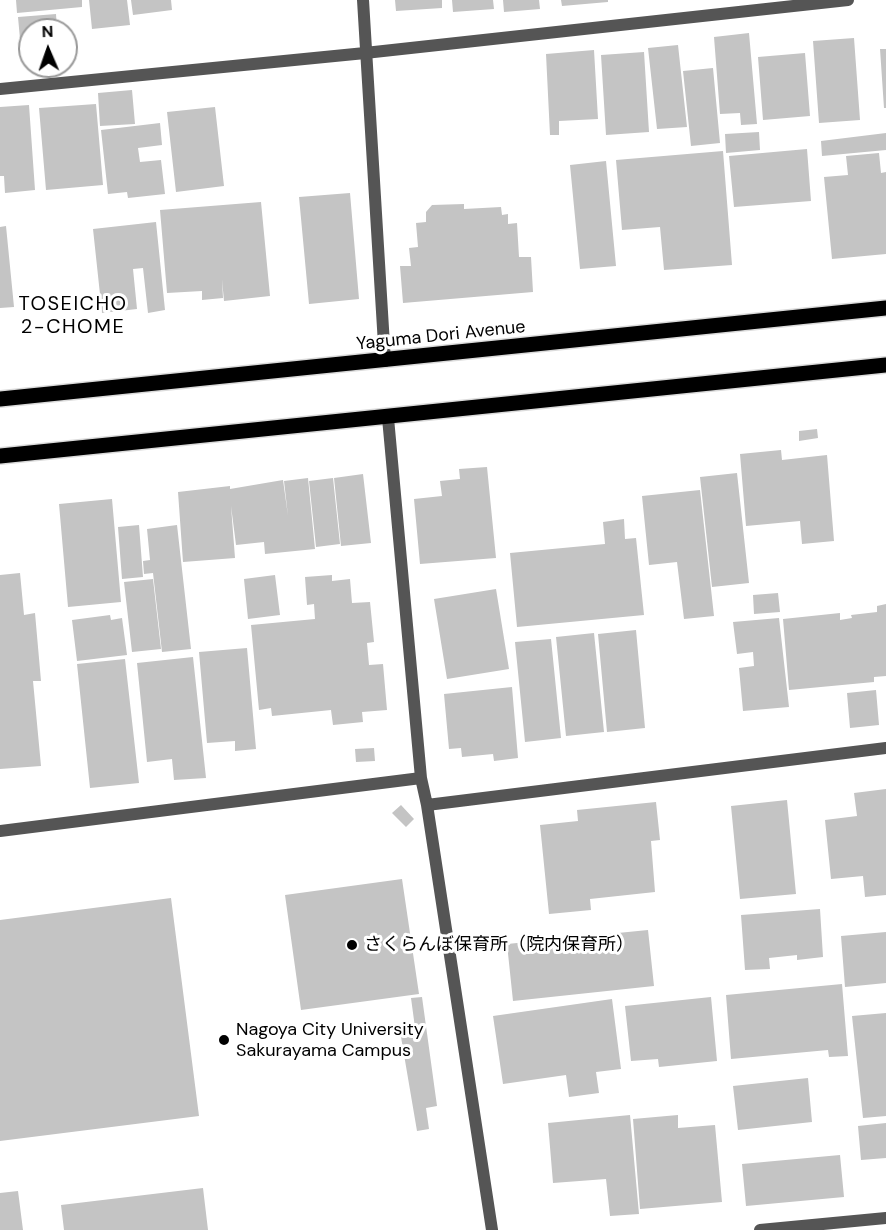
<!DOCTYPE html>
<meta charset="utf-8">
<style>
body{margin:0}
#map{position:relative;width:886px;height:1230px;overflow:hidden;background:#fff;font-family:"DM Sans",sans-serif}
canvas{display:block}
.north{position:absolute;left:18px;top:18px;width:60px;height:60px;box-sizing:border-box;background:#fff;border:2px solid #999;border-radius:50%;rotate:358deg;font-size:16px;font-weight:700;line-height:24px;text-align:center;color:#000}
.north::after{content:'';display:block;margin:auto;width:21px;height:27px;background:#000;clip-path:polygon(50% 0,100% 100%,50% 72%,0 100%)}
</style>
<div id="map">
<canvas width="886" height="1230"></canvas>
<div class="north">N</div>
</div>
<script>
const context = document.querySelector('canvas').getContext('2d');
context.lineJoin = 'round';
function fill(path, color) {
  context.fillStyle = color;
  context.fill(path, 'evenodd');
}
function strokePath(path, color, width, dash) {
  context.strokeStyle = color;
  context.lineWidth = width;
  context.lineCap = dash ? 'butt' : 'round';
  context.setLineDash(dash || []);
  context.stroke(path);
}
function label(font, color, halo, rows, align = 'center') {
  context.font = font + ' "DM Sans","Noto Sans JP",sans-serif';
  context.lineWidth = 6;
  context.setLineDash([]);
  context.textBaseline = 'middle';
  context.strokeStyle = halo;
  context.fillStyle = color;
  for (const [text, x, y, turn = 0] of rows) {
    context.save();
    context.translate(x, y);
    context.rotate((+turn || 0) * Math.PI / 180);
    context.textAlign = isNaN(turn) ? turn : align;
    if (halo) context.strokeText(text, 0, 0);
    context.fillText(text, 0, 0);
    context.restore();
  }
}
const building = new Path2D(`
 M 16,0 L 82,0 L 82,7 L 17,13 Z
 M 89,0 L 127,0 L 130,25 L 92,29 Z
 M 131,0 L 171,0 L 172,10 L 133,15 Z
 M 395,0 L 442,0 L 442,8 L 396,11 Z
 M 452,0 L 493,0 L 494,9 L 453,12 Z
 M 503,0 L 539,0 L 540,9 L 504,12 Z
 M 561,0 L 608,0 L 608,2 L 562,6 Z
 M 56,14 L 57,30 L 30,30 L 30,60 L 22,61 L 18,17 Z
 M 749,33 L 757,124 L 741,125 L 740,113 L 720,114 L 714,37 Z
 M 854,38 L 860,120 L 819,123 L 813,41 Z
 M 678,45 L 687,127 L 657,129 L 648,48 Z
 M 880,49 L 886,49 L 886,108 L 884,108 Z
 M 594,50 L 598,119 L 559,121 L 559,135 L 550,135 L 546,54 Z
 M 644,52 L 649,132 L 606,135 L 601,55 Z
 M 805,53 L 810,116 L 763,120 L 758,57 Z
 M 713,68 L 720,143 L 691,146 L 683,71 Z
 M 132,90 L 135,124 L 100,126 L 98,93 Z
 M 96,104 L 103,185 L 46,190 L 39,108 Z
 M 29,105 L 35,190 L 5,193 L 4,176 L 0,176 L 0,107 Z
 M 215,107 L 224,186 L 176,192 L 167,112 Z
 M 160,123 L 162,145 L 138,148 L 140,162 L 161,160 L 165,194 L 128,198 L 127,192 L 108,194 L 101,130 Z
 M 759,132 L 760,150 L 726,153 L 725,134 Z
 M 886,133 L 886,150 L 822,156 L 821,141 Z
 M 807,149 L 811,201 L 734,207 L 729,156 Z
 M 723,151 L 732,265 L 664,270 L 660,227 L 622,230 L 616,160 Z
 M 879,153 L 881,173 L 886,172 L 886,254 L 832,259 L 824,177 L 848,175 L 846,156 Z
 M 606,161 L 616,266 L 580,269 L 570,165 Z
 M 350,193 L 359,299 L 309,304 L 299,197 Z
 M 261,202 L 270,296 L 224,301 L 222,279 L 223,298 L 202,300 L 202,291 L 167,293 L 160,210 Z
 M 464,204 L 464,209 L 501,207 L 502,215 L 508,214 L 508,224 L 517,223 L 519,257 L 531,257 L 533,292 L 403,303 L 400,266 L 411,266 L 409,248 L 418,247 L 416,223 L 426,222 L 426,212 L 432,205 Z
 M 156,222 L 165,310 L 148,313 L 143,268 L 133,269 L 137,309 L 102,313 L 93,229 Z
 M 6,226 L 14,307 L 0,308 L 0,227 Z
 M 817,429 L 818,438 L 799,441 L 799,431 Z
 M 781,450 L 782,460 L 827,455 L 834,541 L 802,544 L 800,521 L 746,526 L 740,454 Z
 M 487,467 L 496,558 L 420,564 L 414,499 L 442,496 L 440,481 L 460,479 L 459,469 Z
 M 737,473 L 749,583 L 712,587 L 700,477 Z
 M 363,474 L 371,543 L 341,546 L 334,478 Z
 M 308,478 L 315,549 L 265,554 L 264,542 L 236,545 L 231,506 L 235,558 L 183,562 L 178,492 L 230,486 L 230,489 L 283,480 L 288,516 L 284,481 Z
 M 333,478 L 340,544 L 316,547 L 309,481 Z
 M 700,490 L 714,616 L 684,619 L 677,562 L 649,565 L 642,496 Z
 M 112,499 L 121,602 L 68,607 L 59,504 Z
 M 624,519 L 625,539 L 636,538 L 644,615 L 517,627 L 510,553 L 605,544 L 603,522 Z
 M 139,525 L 143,577 L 122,579 L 118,527 Z
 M 177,525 L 191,649 L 162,652 L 153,573 L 144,574 L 143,561 L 150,560 L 147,529 Z
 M 20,573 L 24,615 L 35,613 L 41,681 L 33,681 L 41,766 L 0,769 L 0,575 Z
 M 275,575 L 280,615 L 248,619 L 244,579 Z
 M 332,575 L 332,581 L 350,579 L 352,603 L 370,602 L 374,642 L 367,643 L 369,665 L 383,664 L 387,710 L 362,712 L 363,722 L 333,725 L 331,710 L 272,716 L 271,708 L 259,710 L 251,625 L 315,619 L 314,604 L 307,605 L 305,577 Z
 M 153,579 L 161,649 L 132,652 L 124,582 Z
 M 496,589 L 509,669 L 447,679 L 434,599 Z
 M 778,593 L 780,612 L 754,614 L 753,595 Z
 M 886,604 L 886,676 L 874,677 L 874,682 L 789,690 L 783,619 L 840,613 L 840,620 L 852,618 L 851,615 L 877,612 L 877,606 Z
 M 110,615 L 111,620 L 122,618 L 127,655 L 77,661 L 72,620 Z
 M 779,618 L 789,707 L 743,711 L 739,668 L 754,666 L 753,652 L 737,654 L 733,622 Z
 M 636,630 L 645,728 L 607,732 L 598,634 Z
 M 594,633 L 604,732 L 566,736 L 556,637 Z
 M 551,639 L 561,738 L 525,742 L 515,642 Z
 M 247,648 L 256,749 L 235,751 L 235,741 L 207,743 L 199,652 Z
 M 193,657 L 206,778 L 174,780 L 172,759 L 147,762 L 137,663 Z
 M 125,659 L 139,783 L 90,788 L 77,664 Z
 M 512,687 L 518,758 L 494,761 L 493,754 L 462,757 L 461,748 L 449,749 L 444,694 Z
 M 876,690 L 879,725 L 850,728 L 847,693 Z
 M 374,748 L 375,761 L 356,762 L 355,749 Z
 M 886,789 L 886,895 L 865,897 L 863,876 L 831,879 L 825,820 L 857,816 L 854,793 Z
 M 787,800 L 796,894 L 740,899 L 731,806 Z
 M 656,802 L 660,840 L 651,841 L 655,892 L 590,899 L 591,910 L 549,914 L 540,825 L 578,821 L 577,810 Z
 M 401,805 L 414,819 L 406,827 L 392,813 Z
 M 402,879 L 419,994 L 301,1010 L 285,895 Z
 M 171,898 L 199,1116 L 0,1141 L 0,920 Z
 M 820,909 L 823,957 L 797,960 L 797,955 L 769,958 L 770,969 L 745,970 L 741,915 Z
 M 648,930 L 654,986 L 513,1001 L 507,944 Z
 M 886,932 L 886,983 L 845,987 L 841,936 Z
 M 842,984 L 848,1056 L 829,1057 L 828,1050 L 731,1059 L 726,995 Z
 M 422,997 L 437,1106 L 426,1108 L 429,1129 L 417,1131 L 401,1037 L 416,1035 L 411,998 Z
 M 711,997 L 717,1061 L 659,1067 L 658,1059 L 631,1061 L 625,1006 Z
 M 612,999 L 621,1069 L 596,1072 L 599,1093 L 569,1097 L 566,1075 L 503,1084 L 493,1016 Z
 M 886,1013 L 886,1116 L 863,1118 L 852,1016 Z
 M 808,1078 L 812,1122 L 738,1130 L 733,1086 Z
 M 630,1115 L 639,1214 L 610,1216 L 606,1179 L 553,1183 L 548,1123 Z
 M 678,1115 L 678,1128 L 715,1125 L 722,1202 L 640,1209 L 633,1119 Z
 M 886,1123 L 886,1158 L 861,1160 L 858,1126 Z
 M 840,1155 L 844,1197 L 746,1206 L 742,1164 Z
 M 203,1188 L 208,1230 L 64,1230 L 61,1205 Z
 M 18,1191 L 23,1230 L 0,1230 L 0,1193 Z`);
const minor = new Path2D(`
 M 363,0 L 385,361
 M 0,89 L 365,53 L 848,0
 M 388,418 L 421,778 L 427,805 L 492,1230
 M 427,805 L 886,748
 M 0,831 L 421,778
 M 760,1230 L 886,1218`);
const primary = new Path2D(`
 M 0,399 L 886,308
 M 0,456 L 886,365`);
const markers = [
 [352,945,6,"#000"],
 [224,1040,6,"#000"]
];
const streetNames = [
 ["Yaguma Dori Avenue",441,336,-6]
];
const poiNames = [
 ["さくらんぼ保育所（院内保育所）",364,945],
 ["Nagoya City University",236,1030],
 ["Sakurayama Campus",236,1051]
];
const neighbourhoodNames = [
 ["TOSEICHO",73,305],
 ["2-CHOME",73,328]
];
fill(building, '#c4c4c4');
strokePath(primary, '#dbdbdb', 18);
strokePath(minor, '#555', 12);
strokePath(primary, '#000', 15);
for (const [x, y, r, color] of markers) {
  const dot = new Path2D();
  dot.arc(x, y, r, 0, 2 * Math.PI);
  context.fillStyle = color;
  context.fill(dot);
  strokePath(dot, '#fff', 2);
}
label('18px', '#000', '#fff', streetNames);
label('18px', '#000', '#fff', poiNames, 'left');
context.letterSpacing = '1.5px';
label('20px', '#000', '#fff', neighbourhoodNames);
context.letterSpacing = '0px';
</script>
